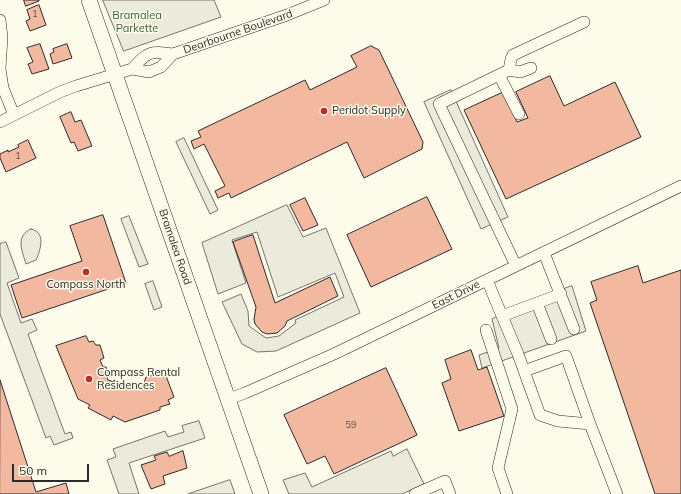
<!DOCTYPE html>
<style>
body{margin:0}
#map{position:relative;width:681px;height:494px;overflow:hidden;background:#fdfbea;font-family:Mulish,sans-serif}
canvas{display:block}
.scale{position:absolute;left:12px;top:464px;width:77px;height:18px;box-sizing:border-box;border:2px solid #2b2b2b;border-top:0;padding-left:5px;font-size:12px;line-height:14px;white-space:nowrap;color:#2b2b2b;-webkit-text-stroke:3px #fdfbea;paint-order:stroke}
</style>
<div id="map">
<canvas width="681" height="494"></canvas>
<div class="scale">50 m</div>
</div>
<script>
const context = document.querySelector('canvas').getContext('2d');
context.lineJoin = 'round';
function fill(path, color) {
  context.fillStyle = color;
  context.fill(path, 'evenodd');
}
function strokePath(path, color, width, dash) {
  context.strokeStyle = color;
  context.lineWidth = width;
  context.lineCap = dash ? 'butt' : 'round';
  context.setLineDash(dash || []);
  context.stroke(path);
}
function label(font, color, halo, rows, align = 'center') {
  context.font = font + ' Mulish,sans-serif';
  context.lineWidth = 3;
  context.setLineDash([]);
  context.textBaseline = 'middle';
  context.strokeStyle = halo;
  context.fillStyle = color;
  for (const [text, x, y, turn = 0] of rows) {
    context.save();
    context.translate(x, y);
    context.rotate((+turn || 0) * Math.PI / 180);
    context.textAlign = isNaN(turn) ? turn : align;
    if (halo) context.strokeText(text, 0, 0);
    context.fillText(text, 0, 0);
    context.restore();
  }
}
const green = new Path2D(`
 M 103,0 L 214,0 L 221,17 L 124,51 Z
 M 31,229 C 46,232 41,249 36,260 L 26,264 C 22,251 15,236 31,229 Z`);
const parking = new Path2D(`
 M 451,90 L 508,217 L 481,229 L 424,102 Z
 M 184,138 L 218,210 L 210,214 L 176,142 Z
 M 287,205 L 303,237 L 326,228 L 360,313 L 276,351 L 257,352 L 242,344 L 222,302 L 241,294 L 248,311 L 249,326 L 266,338 L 279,336 L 296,323 L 295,320 L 344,297 L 335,273 L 278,297 L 257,232 L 232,240 L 246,283 L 218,294 L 202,243 Z
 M 129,216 L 148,264 L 139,267 L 121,219 Z
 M 6,242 L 19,278 L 7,283 L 21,323 L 32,319 L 37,330 L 28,334 L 65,434 L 71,432 L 73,438 L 54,445 L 50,436 L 46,438 L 0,314 L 0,244 Z
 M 153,281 L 162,307 L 154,310 L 145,284 Z
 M 572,286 L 586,331 L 482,368 L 479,355 L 499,348 L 492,319 L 514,307 Z
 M 199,421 L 205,438 L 129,463 L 139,494 L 119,494 L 107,460 L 116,457 L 113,449 L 165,431 L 168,437 L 184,432 L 182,426 Z
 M 407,449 L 424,484 L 402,494 L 289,494 L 283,480 L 305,473 L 312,487 L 391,451 L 393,456 Z
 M 230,480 L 235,494 L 188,494 Z`);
const building = new Path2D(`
 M 24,0 L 39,0 L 39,1 L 26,6 Z
 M 39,5 L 46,25 L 30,31 L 26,21 L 30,19 L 27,10 Z
 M 40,44 L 49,69 L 32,74 L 28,64 L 33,62 L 27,48 Z
 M 67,44 L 72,58 L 53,64 L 50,54 L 54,52 L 53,49 Z
 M 371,46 L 379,50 L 423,142 L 422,149 L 364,178 L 347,142 L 231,198 L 229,193 L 218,198 L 215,191 L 225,186 L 204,144 L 194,149 L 191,141 L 201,137 L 198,131 L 305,80 L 310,90 L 357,67 L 351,56 Z
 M 550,76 L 564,106 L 615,82 L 641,137 L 506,199 L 464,110 L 503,92 L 517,122 L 528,118 L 516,92 Z
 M 71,112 L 75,122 L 81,120 L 92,146 L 78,151 L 74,142 L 71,143 L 60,117 Z
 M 28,140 L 36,158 L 6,172 L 0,158 L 0,154 L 8,150 L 8,152 L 19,147 L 18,145 Z
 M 427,197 L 452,249 L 371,287 L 347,235 Z
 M 305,198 L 318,225 L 303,231 L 290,205 Z
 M 103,215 L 126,283 L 22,318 L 11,285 L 82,261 L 70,226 Z
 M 253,235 L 275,303 L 330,277 L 338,296 L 287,321 L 285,326 L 277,333 L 267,334 L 262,332 L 255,324 L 254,319 L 256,307 L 233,242 Z
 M 638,266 L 643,283 L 681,270 L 681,494 L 655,494 L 590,303 L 597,300 L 591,282 Z
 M 86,336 L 89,342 L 93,341 L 96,345 L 100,345 L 104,358 L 100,360 L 103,367 L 106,367 L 109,376 L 107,377 L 108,380 L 114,382 L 114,380 L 123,387 L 125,385 L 131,387 L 144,383 L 146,377 L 160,373 L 162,377 L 166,376 L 174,397 L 168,400 L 170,404 L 160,407 L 160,410 L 125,422 L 113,416 L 111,420 L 88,408 L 90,405 L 78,399 L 56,346 Z
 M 471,350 L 478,370 L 487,367 L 504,416 L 459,431 L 442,383 L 451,379 L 445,360 Z
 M 386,368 L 417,435 L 334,474 L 325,456 L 307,464 L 284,415 Z
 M 0,380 L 36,492 L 66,483 L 69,494 L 0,494 Z
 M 183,451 L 187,468 L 163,476 L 165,484 L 151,489 L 141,465 L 156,460 L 154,456 L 167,452 L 169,456 Z`);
const minor = new Path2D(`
 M 0,20 L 2,37 L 0,69 L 3,88 L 14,115
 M 132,69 C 148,51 150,51 173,54 L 287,15 L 324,0
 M 509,70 L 511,59 L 513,55 L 584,22
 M 499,75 L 519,114
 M 0,122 L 60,92 L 76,86 L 132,69 L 149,72 L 161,67 L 173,54
 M 544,253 L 574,329
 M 516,266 L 439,104 L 509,70 L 520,72 L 531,68
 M 487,280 L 518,354 L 540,415 L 558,421 L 590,424 L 617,494
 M 537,303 L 551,339
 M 502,316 L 561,294
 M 486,330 L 512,409 L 498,468 L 507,494
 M 524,371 L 566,356 L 590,424
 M 229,399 L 245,393 L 334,354 L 681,186
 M 415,494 L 445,481 L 450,494`);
const major = new Path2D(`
 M 89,0 L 261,494`);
const markers = [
 [324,111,4,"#c62828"],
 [86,272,4,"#c62828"],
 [89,379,4,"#c62828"]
];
const numberNames = [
 ["1",35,14],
 ["1",18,156],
 ["59",351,425]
];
const parkNames = [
 ["Bramalea",137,16],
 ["Parkette",137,29]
];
const streetNames = [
 ["Dearbourne Boulevard",238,32,-19],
 ["Bramalea Road",175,247,71],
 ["East Drive",456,295,-26]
];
const poiNames = [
 ["Peridot Supply",332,111],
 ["Compass North",86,285,"center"],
 ["Compass Rental",97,373],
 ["Residences",97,386]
];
fill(green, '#ecebdb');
strokePath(green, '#74746e', 1);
fill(parking, '#eceadb');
strokePath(parking, '#74746e', 1);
fill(building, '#f2b8a0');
strokePath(building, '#2b2b2b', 1);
strokePath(minor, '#2b2b2b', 12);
strokePath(major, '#2b2b2b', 16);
strokePath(minor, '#fdfbea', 11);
strokePath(major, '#fdfbea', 15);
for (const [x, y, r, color] of markers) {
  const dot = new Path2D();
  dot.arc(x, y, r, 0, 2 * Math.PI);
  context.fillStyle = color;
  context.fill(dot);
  strokePath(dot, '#fdfbea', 1.5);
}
label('9px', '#5d4e48', null, numberNames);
label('11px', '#34623c', '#fdfbea', parkNames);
label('11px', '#2b2b2b', '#fdfbea', streetNames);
label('11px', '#2b2b2b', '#fdfbea', poiNames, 'left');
</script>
